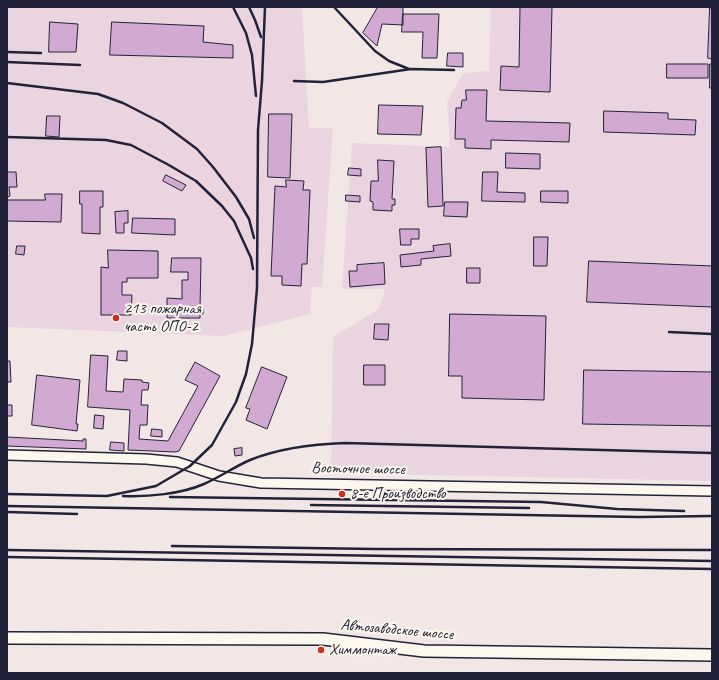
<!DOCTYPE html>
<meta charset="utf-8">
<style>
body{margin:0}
#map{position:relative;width:719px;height:680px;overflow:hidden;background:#f3e7e6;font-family:Caveat,sans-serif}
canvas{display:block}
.frame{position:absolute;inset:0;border:8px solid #22223b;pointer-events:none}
</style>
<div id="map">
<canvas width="719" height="680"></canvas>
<div class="frame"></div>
</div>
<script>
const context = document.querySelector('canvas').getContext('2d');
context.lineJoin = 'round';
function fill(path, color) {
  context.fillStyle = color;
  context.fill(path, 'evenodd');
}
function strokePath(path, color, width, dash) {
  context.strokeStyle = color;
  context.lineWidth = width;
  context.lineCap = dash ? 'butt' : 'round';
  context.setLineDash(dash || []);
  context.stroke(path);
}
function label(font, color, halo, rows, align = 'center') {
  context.font = font + ' Caveat,sans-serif';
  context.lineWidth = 4;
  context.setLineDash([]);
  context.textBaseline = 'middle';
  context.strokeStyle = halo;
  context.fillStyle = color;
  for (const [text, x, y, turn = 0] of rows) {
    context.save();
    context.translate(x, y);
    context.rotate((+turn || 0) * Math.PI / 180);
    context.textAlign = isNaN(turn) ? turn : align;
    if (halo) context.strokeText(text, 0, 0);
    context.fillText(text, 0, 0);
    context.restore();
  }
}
const built = new Path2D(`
 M 7,7 L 302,7 L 309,128 L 333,128 L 322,287 L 312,287 L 310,314 L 224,336 L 7,327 Z
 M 491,7 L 712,7 L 712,481 L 331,473 L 333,337 L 379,309 L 385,289 L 342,289 L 352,143 L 450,147 L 447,102 L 463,73 L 489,71 Z`);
const building = new Path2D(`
 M 378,7 L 403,7 L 403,25 L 382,24 L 377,46 L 363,33 Z
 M 506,7 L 552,7 L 550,92 L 500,90 L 501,66 L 519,67 L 520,8 Z
 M 710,8 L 712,8 L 712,59 L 708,58 Z
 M 403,14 L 439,14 L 437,58 L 422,58 L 423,32 L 402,32 Z
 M 50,22 L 78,24 L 76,52 L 49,52 Z
 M 112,22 L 204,26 L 203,42 L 233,45 L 233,58 L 110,55 Z
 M 448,53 L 463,53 L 463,67 L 447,66 Z
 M 667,64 L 708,64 L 708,78 L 667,78 Z
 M 710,64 L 712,64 L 712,88 L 710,88 Z
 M 466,90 L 487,90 L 486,121 L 570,123 L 569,142 L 491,140 L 491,149 L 465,148 L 465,139 L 455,139 L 456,108 L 461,108 L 462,100 L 466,100 Z
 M 379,105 L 423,106 L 421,135 L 378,134 Z
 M 604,111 L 668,113 L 668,119 L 696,120 L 695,135 L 604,132 Z
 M 269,114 L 292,114 L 290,178 L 268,177 Z
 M 47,116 L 60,116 L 59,137 L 46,136 Z
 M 441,147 L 443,206 L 428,207 L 426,148 Z
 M 506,153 L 540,154 L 540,169 L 506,168 Z
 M 378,160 L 394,161 L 392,199 L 395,199 L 395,205 L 392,205 L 392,211 L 373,210 L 373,202 L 370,201 L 371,181 L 378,181 Z
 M 349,168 L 361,169 L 361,176 L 348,175 Z
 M 7,172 L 16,172 L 17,187 L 9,187 L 10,196 L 7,197 Z
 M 483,172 L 498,172 L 497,192 L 525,193 L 525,202 L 482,201 Z
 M 166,175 L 186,185 L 182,191 L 163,181 Z
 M 286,180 L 304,181 L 303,190 L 310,190 L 307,264 L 302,264 L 301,286 L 282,285 L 282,276 L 271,276 L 275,186 L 286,187 Z
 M 80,191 L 103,191 L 103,207 L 100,207 L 100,234 L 82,233 L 82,204 L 80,204 Z
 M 541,191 L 568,191 L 568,203 L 541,202 Z
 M 45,194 L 62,194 L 61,222 L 7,221 L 7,200 L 45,200 Z
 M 346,195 L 360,196 L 360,202 L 346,201 Z
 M 445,202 L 468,202 L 467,217 L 444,216 Z
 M 128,211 L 128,223 L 124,223 L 124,233 L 116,233 L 115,212 Z
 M 133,218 L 175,219 L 175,235 L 132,233 Z
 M 400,229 L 419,229 L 419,239 L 411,239 L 411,245 L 401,245 Z
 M 534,237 L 548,237 L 547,266 L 534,266 Z
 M 450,244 L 451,256 L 421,259 L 421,265 L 401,267 L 400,255 L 434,251 L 433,246 Z
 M 17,246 L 25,246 L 24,255 L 16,254 Z
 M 108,250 L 158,251 L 158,278 L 127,278 L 127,282 L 122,282 L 122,295 L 132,295 L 131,315 L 101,315 L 101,267 L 108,268 Z
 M 172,258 L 201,258 L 200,309 L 203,309 L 203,314 L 200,314 L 200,318 L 167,318 L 167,298 L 182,299 L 182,280 L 188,280 L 188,272 L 171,272 Z
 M 589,261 L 712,266 L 712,307 L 587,302 Z
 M 384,263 L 385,284 L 350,287 L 349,271 L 357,271 L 357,265 Z
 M 467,268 L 480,268 L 480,283 L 467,283 Z
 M 450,314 L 546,316 L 544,400 L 462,398 L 462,376 L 449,376 Z
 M 375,324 L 389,324 L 388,340 L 374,339 Z
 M 118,351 L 127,351 L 127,361 L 117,360 Z
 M 91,355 L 108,356 L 106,391 L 123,392 L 124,379 L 142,380 L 142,382 L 149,383 L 148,390 L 142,390 L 141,405 L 148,405 L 147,425 L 140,425 L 139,439 L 168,441 L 198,386 L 185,380 L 195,362 L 220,376 L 179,451 L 175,452 L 128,450 L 130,410 L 88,407 Z
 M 7,361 L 10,361 L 11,382 L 7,382 Z
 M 364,365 L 385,365 L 385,385 L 364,385 Z
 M 262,367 L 287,377 L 267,429 L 246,420 L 250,409 L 246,408 Z
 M 584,370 L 712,372 L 712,426 L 583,424 Z
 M 37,375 L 80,380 L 76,424 L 78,424 L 77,431 L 32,425 Z
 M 7,405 L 12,405 L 12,416 L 7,416 Z
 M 95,415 L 104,416 L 103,429 L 94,428 Z
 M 152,429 L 162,430 L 162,437 L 151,436 Z
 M 7,437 L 83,441 L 83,439 L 86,439 L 86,449 L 7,446 Z
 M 111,442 L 124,443 L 124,451 L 110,450 Z
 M 242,448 L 242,455 L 235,456 L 234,449 Z`);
const tertiary = new Path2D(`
 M 7,455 L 146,459 L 177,462 L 219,476 L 261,483 L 712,491`);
const secondary = new Path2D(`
 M 7,638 L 323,639 L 424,651 L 712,655`);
const rail = new Path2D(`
 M 233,7 L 246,33 L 252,55 L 256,96
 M 249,7 L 255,20 L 261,37
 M 334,7 L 375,51 L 389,61 L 409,69
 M 7,52 L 41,53
 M 7,62 L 80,65
 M 294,81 L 323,82 L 411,69 L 454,70
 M 7,83 L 98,94 L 123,103 L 162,123 L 197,149 L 213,167 L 236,197 L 249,219 L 254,238
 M 7,137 L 106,140 L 131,145 L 167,164 L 196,181 L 222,206 L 234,221 L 251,258 L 253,269
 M 669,332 L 712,334
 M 7,494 L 107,496 L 156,486 L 190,466 L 212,445 L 236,402 L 246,374 L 252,344 L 257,288 L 258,130 L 262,81 L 265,7
 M 123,496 C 148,497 181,494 204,484 C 220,477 234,467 250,460 C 280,448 312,444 345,443 L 712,453
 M 170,497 L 541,502 L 617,509 L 684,511
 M 311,505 L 529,508
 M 7,506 L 639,517 L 712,516
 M 7,512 L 77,514
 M 172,546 L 374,549 L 712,550
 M 7,550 L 712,561
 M 7,557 L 712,569`);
const markers = [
 [116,318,4,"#c8321e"],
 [342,494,4,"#c8321e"],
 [321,650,4,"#c8321e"]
];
const poiNames = [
 ["213 пожарная",124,309],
 ["часть ОПО-2",124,327],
 ["8-е Производство",350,494],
 ["Химмонтаж",329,650]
];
const streetNames = [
 ["Восточное шоссе",358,469,1],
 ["Автозаводское шоссе",397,630,5]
];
fill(built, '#e9d4df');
fill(building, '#d2a9d0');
strokePath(building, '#22223b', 1);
strokePath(tertiary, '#22223b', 12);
strokePath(secondary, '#22223b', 14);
strokePath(tertiary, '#fbf7ec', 9);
strokePath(secondary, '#fbf7ec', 11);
strokePath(rail, '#22223b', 2.5);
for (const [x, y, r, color] of markers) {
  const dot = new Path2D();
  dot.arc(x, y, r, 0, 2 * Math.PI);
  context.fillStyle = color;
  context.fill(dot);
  strokePath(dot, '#fbf7ec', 1.5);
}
label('16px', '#22223b', '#fbf7ec', poiNames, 'left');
label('16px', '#22223b', '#fbf7ec', streetNames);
</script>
